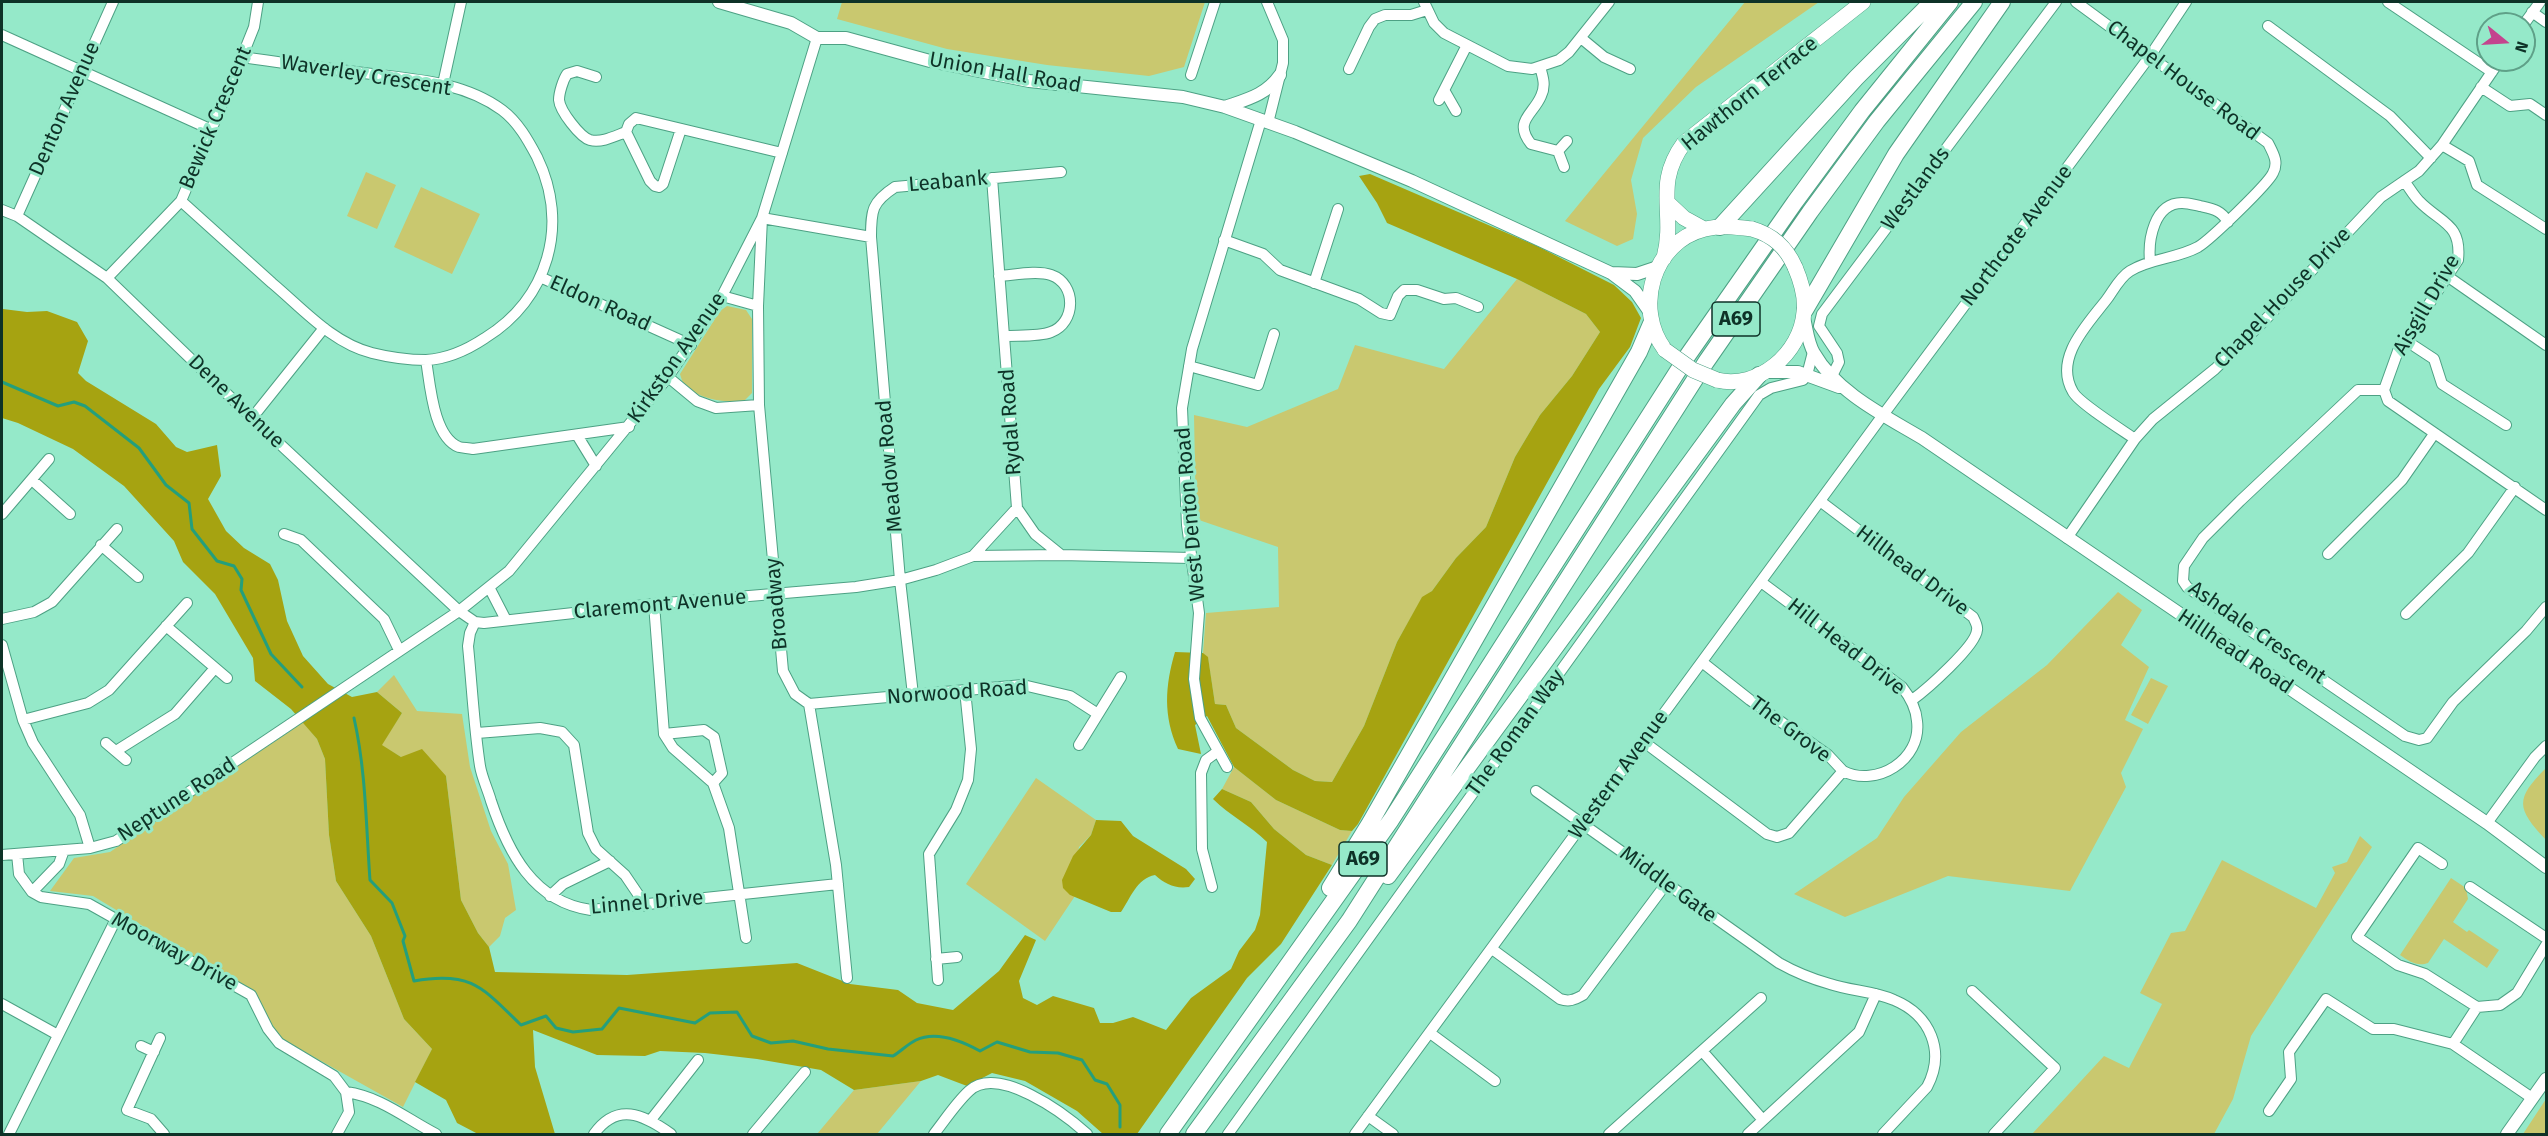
<!DOCTYPE html>
<style>
body{margin:0}
#map{position:relative;width:2548px;height:1136px;overflow:hidden;background:#95e9c9;font-family:"Fira Sans",sans-serif}
canvas{display:block}
.frame{position:absolute;inset:0;border:3px solid #0e3227;pointer-events:none}
.north{position:absolute;left:2476px;top:12px;width:60px;height:60px;box-sizing:border-box;background:#95e9c9;border:2px solid #5fa088;border-radius:50%;rotate:108deg;font-size:16px;font-weight:700;line-height:24px;text-align:center;color:#0e3227}
.north::after{content:'';display:block;margin:auto;width:21px;height:27px;background:#c4448e;clip-path:polygon(50% 0,100% 100%,50% 72%,0 100%)}
</style>
<div id="map">
<canvas width="2548" height="1136"></canvas>
<div class="frame"></div>
<div class="north">N</div>
</div>
<script>
const context = document.querySelector('canvas').getContext('2d');
context.lineJoin = 'round';
function fill(path, color) {
  context.fillStyle = color;
  context.fill(path, 'evenodd');
}
function strokePath(path, color, width, dash) {
  context.strokeStyle = color;
  context.lineWidth = width;
  context.lineCap = dash ? 'butt' : 'round';
  context.setLineDash(dash || []);
  context.stroke(path);
}
function label(font, color, halo, rows, align = 'center') {
  context.font = font + ' "Fira Sans",sans-serif';
  context.lineWidth = 6;
  context.setLineDash([]);
  context.textBaseline = 'middle';
  context.strokeStyle = halo;
  context.fillStyle = color;
  for (const [text, x, y, turn = 0] of rows) {
    context.save();
    context.translate(x, y);
    context.rotate((+turn || 0) * Math.PI / 180);
    context.textAlign = isNaN(turn) ? turn : align;
    if (halo) context.strokeText(text, 0, 0);
    context.fillText(text, 0, 0);
    context.restore();
  }
}
const green = new Path2D(`
 M 842,2 L 1205,2 L 1184,67 L 1149,76 L 1047,65 L 947,49 L 837,19 Z
 M 1745,2 L 1819,2 L 1696,87 L 1643,138 L 1631,180 L 1637,214 L 1633,239 L 1617,246 L 1565,221 Z
 M 366,172 L 396,185 L 377,229 L 347,216 Z
 M 421,187 L 480,214 L 452,274 L 394,247 Z
 M 1517,279 L 1586,314 L 1600,332 L 1572,376 L 1540,415 L 1515,457 L 1486,527 L 1456,558 L 1432,591 L 1422,598 L 1397,642 L 1364,726 L 1332,782 L 1315,781 L 1293,770 L 1236,728 L 1226,705 L 1215,704 L 1208,658 L 1203,653 L 1206,613 L 1279,607 L 1278,547 L 1196,519 L 1194,415 L 1247,427 L 1338,389 L 1355,345 L 1444,369 Z
 M 727,306 L 746,310 L 752,319 L 752,393 L 744,401 C 727,403 701,400 687,387 C 683,384 681,378 680,374 L 720,311 Z
 M 2118,592 L 2142,610 L 2121,645 L 2149,667 L 2125,720 L 2143,729 L 2121,773 L 2126,787 L 2070,891 L 1948,876 L 1845,917 L 1794,894 L 1877,838 L 1904,797 L 1961,732 L 2047,665 Z
 M 394,675 L 417,711 L 462,714 L 470,767 L 491,831 L 508,864 L 516,910 L 505,918 L 500,936 L 489,947 L 478,933 L 461,900 L 446,776 L 401,757 L 381,745 L 402,713 L 377,692 Z
 M 2151,678 L 2168,686 L 2148,724 L 2131,715 Z
 M 303,722 L 317,739 L 325,759 L 329,835 L 336,881 L 371,936 L 404,1019 L 432,1049 L 403,1107 L 280,1038 L 254,993 L 93,896 L 50,891 L 74,858 L 110,852 Z
 M 1234,767 L 1276,800 L 1340,830 L 1352,831 L 1332,865 L 1306,855 L 1274,829 L 1251,802 L 1222,789 Z
 M 2546,768 L 2546,840 C 2516,808 2515,799 2546,768 Z
 M 1036,778 L 1096,820 L 1091,835 L 1079,847 L 1070,895 L 1075,896 L 1045,941 L 966,884 Z
 M 2360,836 L 2372,847 L 2251,1036 L 2233,1099 L 2214,1134 L 2032,1134 L 2104,1056 L 2129,1068 L 2162,1004 L 2140,993 L 2171,933 L 2185,931 L 2222,860 L 2316,908 L 2335,873 L 2332,867 L 2347,862 Z
 M 2451,878 L 2466,888 L 2468,899 L 2453,922 L 2467,932 L 2469,930 L 2499,950 L 2487,968 L 2444,939 L 2428,963 C 2417,967 2409,961 2400,955 Z
 M 921,1081 L 877,1134 L 817,1134 L 854,1090 Z
 M 2546,1099 L 2546,1134 L 2523,1134 Z`);
const forest = new Path2D(`
 M 1370,174 L 1537,246 L 1614,285 L 1632,302 L 1641,318 L 1630,347 L 1599,389 L 1358,824 L 1352,831 L 1340,830 L 1276,800 L 1234,767 L 1207,716 L 1195,725 L 1201,754 L 1178,749 C 1163,716 1165,686 1175,652 L 1203,653 L 1208,657 L 1215,704 L 1226,705 L 1236,728 L 1293,770 L 1315,781 L 1332,782 L 1364,726 L 1397,642 L 1422,597 L 1432,591 L 1456,558 L 1486,527 L 1515,457 L 1540,415 L 1572,376 L 1600,332 L 1586,314 L 1517,279 L 1387,223 L 1377,203 L 1359,176 Z
 M 2,307 L 3,309 L 27,312 L 47,311 L 77,322 L 88,341 L 78,373 L 86,381 L 156,424 L 176,447 L 187,452 L 217,445 L 221,476 L 208,499 L 226,531 L 244,548 L 270,564 L 278,580 L 287,621 L 303,656 L 328,684 L 352,697 L 377,692 L 402,713 L 382,745 L 401,757 L 422,749 L 446,776 L 461,900 L 478,933 L 489,947 L 495,972 L 627,975 L 797,963 L 850,984 L 898,990 L 917,1003 L 953,1010 L 999,971 L 1025,935 L 1036,940 L 1019,981 L 1023,998 L 1037,1005 L 1053,996 L 1094,1008 L 1100,1023 L 1113,1023 L 1133,1017 L 1166,1030 L 1191,998 L 1231,969 L 1239,951 L 1255,930 L 1260,915 L 1267,842 C 1250,825 1230,816 1213,799 L 1222,789 L 1251,802 L 1274,829 L 1306,855 L 1332,865 L 1281,944 L 1247,978 L 1137,1134 L 1103,1134 L 1077,1111 L 1025,1081 L 992,1073 L 967,1086 L 938,1075 L 921,1081 L 854,1090 L 821,1070 L 757,1059 L 705,1053 L 660,1051 L 645,1056 L 597,1055 L 533,1030 L 535,1067 L 555,1134 L 478,1134 L 457,1123 L 446,1100 L 415,1082 L 432,1049 L 404,1019 L 371,936 L 336,881 L 329,835 L 325,759 L 317,739 L 291,709 L 255,681 L 253,658 L 215,594 L 183,562 L 174,541 L 124,486 L 73,449 L 18,423 L 2,418 Z
 M 1096,820 L 1121,821 L 1133,836 L 1186,869 L 1195,879 L 1189,887 C 1175,889 1165,884 1155,875 C 1137,878 1130,899 1121,912 L 1111,912 L 1070,895 L 1063,888 L 1062,880 L 1073,856 L 1091,835 Z`);
const stream = new Path2D(`
 M 2,382 L 58,406 L 74,402 L 85,406 L 139,448 L 166,485 L 189,503 L 192,529 L 217,561 L 234,566 L 242,579 L 241,590 L 271,654 L 302,687
 M 354,718 C 366,771 366,826 370,880 L 392,903 L 405,936 L 403,941 L 414,981 C 471,971 482,987 521,1025 L 546,1016 L 556,1028 L 573,1032 L 602,1029 L 619,1008 L 695,1023 L 710,1013 L 737,1012 L 752,1036 L 771,1043 L 793,1041 L 828,1049 L 893,1056 C 901,1051 908,1044 916,1040 C 937,1030 962,1041 980,1051 L 997,1042 L 1030,1052 L 1058,1053 L 1082,1060 L 1095,1080 L 1107,1084 L 1120,1105 L 1120,1127`);
const minor = new Path2D(`
 M 1267,2 L 1283,40 L 1283,63 L 1268,123
 M 1424,2 L 1434,23 L 1444,33 L 1508,66 L 1532,69 L 1559,60 L 1569,52 L 1609,2
 M 2076,2 L 2268,143 C 2273,153 2279,162 2273,173 C 2268,184 2210,240 2198,247 C 2176,259 2151,258 2130,271 C 2120,277 2113,291 2107,299 C 2088,324 2053,358 2073,392 C 2079,403 2122,430 2135,439
 M 2388,2 L 2492,72
 M 2532,12 L 2546,22
 M 2524,24 L 2540,2
 M 2268,26 L 2390,116 L 2431,158
 M 2,35 L 212,130
 M 1581,38 L 1604,57 L 1630,69
 M 1540,67 C 1543,77 1546,86 1541,96 C 1533,115 1513,121 1531,144 L 1558,151
 M 1349,69 L 1369,27 L 1375,19 L 1385,15 L 1411,15 L 1427,10
 M 1191,75 L 1215,2
 M 596,77 L 577,71 L 567,74 C 563,80 559,93 559,100 C 560,111 580,137 590,140 C 602,143 615,136 626,132 L 629,124 L 636,118 L 782,153
 M 443,84 L 461,2
 M 2481,87 L 2510,106 L 2530,104 L 2546,115
 M 1444,90 L 1456,111
 M 1439,100 L 1467,45
 M 626,132 L 650,181 L 655,186 L 659,187 L 663,184 L 681,129
 M 2442,145 L 2469,161 L 2477,185 L 2546,229
 M 1564,167 L 1558,151 L 1567,141
 M 992,178 L 1017,508 L 1035,534 L 1061,555
 M 2404,181 C 2409,187 2413,195 2419,201 C 2440,223 2462,223 2458,260 L 2398,351 L 2384,390 L 2388,401 L 2546,510
 M 181,201 C 211,228 242,256 272,283 C 302,308 332,343 372,353 C 388,357 409,360 426,360 C 447,359 467,350 485,338 C 548,299 570,225 537,157 C 528,140 518,122 502,110 C 463,81 411,79 364,73 C 323,68 283,63 242,57
 M 2,210 L 17,216 L 107,278 L 252,418 L 459,611 L 475,622
 M 17,216 L 113,2
 M 1224,240 L 1263,254 L 1280,270 L 1359,299 L 1381,313 L 1390,315 L 1398,296 L 1404,290 L 1417,290 L 1444,299 L 1456,298 L 1478,307
 M 2150,261 C 2148,240 2154,203 2182,203 C 2188,203 2195,205 2200,206 C 2213,209 2221,210 2228,222
 M 999,276 C 1014,275 1037,270 1051,275 C 1077,284 1076,323 1051,332 C 1038,337 1018,335 1004,336
 M 2447,276 L 2546,345
 M 540,277 L 691,345
 M 107,278 L 181,201 L 242,57 L 254,27 L 258,2
 M 1314,283 L 1338,209
 M 722,296 L 758,306
 M 2405,340 L 2434,359 L 2442,384 L 2506,425
 M 426,360 C 430,383 433,437 459,447 C 463,448 468,448 473,449 L 629,427
 M 1189,366 L 1258,385 L 1274,334
 M 668,377 L 697,401 L 716,408 L 759,405
 M 1829,382 L 1839,362 L 1837,353 L 1819,326 L 1822,314 L 2056,2
 M 2384,390 L 2358,390 L 2240,501 L 2203,538 L 2184,566 L 2183,581 L 2187,587 L 2405,736 L 2419,740 L 2427,738 L 2453,702 L 2526,631 L 2546,607
 M 252,418 L 324,328
 M 577,435 L 596,466
 M 32,480 L 70,514
 M 1820,501 L 1973,617 C 1975,621 1978,626 1977,630 C 1976,646 1926,690 1912,700
 M 2,514 L 49,459
 M 284,534 L 301,540 L 384,619 L 399,650
 M 2067,538 L 2135,439 L 2153,419 L 2215,369 L 2265,320 L 2381,197 L 2419,171 L 2442,145 L 2500,60
 M 101,545 L 138,577
 M 2328,554 L 2402,480 L 2434,434
 M 973,556 L 1017,508
 M 1761,582 L 1902,687 C 1910,697 1916,708 1917,721 C 1922,760 1876,788 1843,771
 M 490,589 L 506,620
 M 654,604 L 664,734 L 673,748 L 713,783 L 729,828 L 746,938
 M 2406,614 L 2468,553 L 2515,487
 M 2,619 L 34,612 L 52,602 L 117,529
 M 166,626 L 227,678
 M 2,645 L 23,720 L 33,743 L 80,815 L 90,848
 M 913,695 L 900,580 L 871,237 C 871,210 872,202 895,187 L 1061,172
 M 809,704 L 1023,685 L 1070,696 L 1098,714
 M 23,720 L 88,703 L 109,690 L 187,603
 M 477,733 L 540,728 L 562,732 L 574,745 L 588,833 L 596,849 L 625,875 L 646,906
 M 664,734 L 704,730 L 714,737 L 722,773 L 713,783
 M 1644,742 L 1767,834 L 1777,837 L 1789,833 L 1843,771 L 1828,755 L 1750,700 L 1702,662
 M 106,743 L 126,760
 M 1079,745 L 1121,677
 M 116,751 L 175,714 L 215,668
 M 1227,767 L 1200,718 L 1194,679 L 1199,613 L 1187,525 L 1182,408 L 1192,349 L 1261,120
 M 1536,791 L 1779,963 C 1795,972 1812,979 1830,984 C 1851,991 1874,991 1894,1000 C 1930,1015 1946,1051 1927,1087 L 1883,1134
 M 2487,823 L 2535,757 L 2546,746
 M 17,854 L 19,874 L 32,892 L 41,897 L 89,904 L 251,995 L 268,1029 L 279,1043 L 334,1076 L 346,1092
 M 2,855 L 90,848 L 116,841 L 459,611 L 509,571 L 668,377 L 722,296 L 762,218 L 817,38
 M 2442,864 L 2418,848 L 2357,937 L 2398,965 L 2425,974 L 2477,1007 L 2453,1044
 M 838,884 L 591,910 C 533,902 508,852 491,801 C 488,790 482,778 480,766 C 474,727 472,686 468,646 L 470,633 L 475,622 L 484,623 L 654,604 L 856,587 L 900,580 L 936,570 L 973,556 L 1061,555 L 1191,558
 M 1212,887 L 1202,849 L 1201,773 L 1206,760 L 1217,752
 M 2470,887 L 2546,938
 M 32,892 L 59,864 L 64,850
 M 550,896 L 563,884 L 610,861
 M 1492,949 L 1560,999 C 1569,1002 1574,1000 1583,995 L 1666,884
 M 936,959 L 957,957
 M 847,978 L 836,865 L 809,704 L 795,694 L 783,671 L 759,405 L 758,306 L 762,218 L 871,237
 M 938,980 L 929,854 L 956,810 L 968,780 L 971,749 L 965,690
 M 1972,991 L 2055,1068 L 1994,1134
 M 2,1004 L 58,1035
 M 2477,1007 L 2500,1005 L 2517,993 L 2546,945
 M 1430,1033 L 1495,1081
 M 160,1038 L 127,1110 L 151,1119 L 164,1134
 M 141,1046 L 154,1052
 M 1703,1052 L 1763,1120
 M 346,1092 C 381,1097 405,1118 436,1134
 M 2269,1111 L 2291,1079 L 2289,1052 L 2326,999 L 2373,1029 L 2394,1029 L 2453,1044 L 2532,1098
 M 1368,1116 L 1393,1134
 M 650,1121 L 698,1060
 M 9,1134 L 116,919
 M 337,1134 L 349,1112 L 346,1092
 M 594,1134 C 617,1102 643,1114 671,1134
 M 753,1134 L 805,1072
 M 934,1134 C 945,1120 956,1103 969,1091 C 998,1064 1065,1114 1087,1134
 M 1228,1134 L 1759,395 L 1771,388 L 1803,380 L 1807,375 L 1813,352
 M 1355,1134 L 1883,415 L 2150,56 L 2186,2
 M 1609,1134 L 1761,998
 M 1748,1134 L 1859,1032 L 1876,994`);
const tertiary = new Path2D(`
 M 719,2 L 791,23 L 817,38 L 846,38 L 930,61 L 1029,81 L 1183,97 L 1225,107 L 1295,132 L 1412,181 L 1611,273 L 1635,291 L 1649,311
 M 1225,107 C 1248,99 1266,95 1280,75
 M 1612,273 L 1637,274 L 1658,267
 M 1804,318 C 1807,330 1808,343 1814,353 C 1836,392 1885,416 1922,438 L 2487,823 L 2546,867
 M 1765,372 L 1798,372 L 1839,387
 M 2507,1134 L 2546,1079`);
const secondary = new Path2D(`
 M 1668,203 L 1684,218 L 1704,229
 M 1664,258 C 1676,212 1653,185 1684,143 L 1863,2
 M 1665,350 C 1634,309 1652,242 1705,229 C 1721,225 1736,227 1752,229
 M 1717,380 C 1758,390 1801,353 1804,312 C 1806,296 1801,281 1795,267`);
const trunk = new Path2D(`
 M 1720,227 L 1856,78 L 1932,2
 M 1805,310 L 1896,154 L 2002,2
 M 1388,876 L 1733,404 L 1759,375
 M 1330,888 L 1370,823 L 1639,352 L 1651,324
 M 1168,1134 L 1391,820 L 1688,355 L 1795,202 L 1862,111 L 1950,2
 M 1194,1134 L 1349,921 L 1706,362 L 1810,212 L 1877,121 L 1974,2`);
const secondaryBridge = new Path2D(`
 M 1752,229 C 1773,235 1786,247 1795,267
 M 1665,350 L 1693,370 L 1717,380`);
const shields = [
 [1736,319,48],
 [1363,859,48]
];
const shieldNames = [
 ["A69",1736,319],
 ["A69",1363,859]
];
const streetNames = [
 ["Union Hall Road",1005,73,10],
 ["Waverley Crescent",366,76,9],
 ["Chapel House Road",2183,81,37],
 ["Hawthorn Terrace",1750,94,-39],
 ["Denton Avenue",65,109,-66],
 ["Bewick Crescent",216,118,-67],
 ["Leabank",948,182,-5],
 ["Westlands",1916,189,-53],
 ["Northcote Avenue",2017,236,-53],
 ["Chapel House Drive",2283,298,-46],
 ["Eldon Road",600,304,24],
 ["Aisgill Drive",2427,305,-60],
 ["Kirkston Avenue",677,358,-55],
 ["Dene Avenue",236,402,44],
 ["Rydal Road",1011,422,-94],
 ["Meadow Road",890,466,-95],
 ["West Denton Road",1191,514,-95],
 ["Hillhead Drive",1912,571,37],
 ["Broadway",777,604,-95],
 ["Claremont Avenue",660,605,-5],
 ["Ashdale Crescent",2257,633,35],
 ["Hill Head Drive",1846,647,38],
 ["Hillhead Road",2235,652,34],
 ["Norwood Road",957,693,-4],
 ["The Grove",1790,730,37],
 ["The Roman Way",1516,733,-54],
 ["Western Avenue",1619,775,-54],
 ["Neptune Road",177,800,-33],
 ["Middle Gate",1668,885,36],
 ["Linnel Drive",647,903,-5],
 ["Moorway Drive",174,952,29]
];
fill(green, '#c9c86f');
fill(forest, '#a6a311');
strokePath(stream, '#249f7c', 3);
strokePath(minor, '#4da184', 12);
strokePath(tertiary, '#4da184', 14);
strokePath(secondary, '#4da184', 16);
strokePath(trunk, '#4da184', 18);
strokePath(minor, '#fff', 10);
strokePath(tertiary, '#fff', 12);
strokePath(secondary, '#fff', 15);
strokePath(trunk, '#fff', 16);
strokePath(secondaryBridge, '#4da184', 16, []);
strokePath(secondaryBridge, '#fff', 15);
for (const [x, y, w] of shields) {
  const box = new Path2D();
  box.roundRect(x - w / 2, y - 17, w, 34, 4.5);
  context.fillStyle = '#95e9c9';
  context.fill(box);
  strokePath(box, '#0e3227', 1.5);
}
label('bold 20px', '#0e3227', null, shieldNames);
label('21px', '#0e3227', '#95e9c9', streetNames);
</script>
